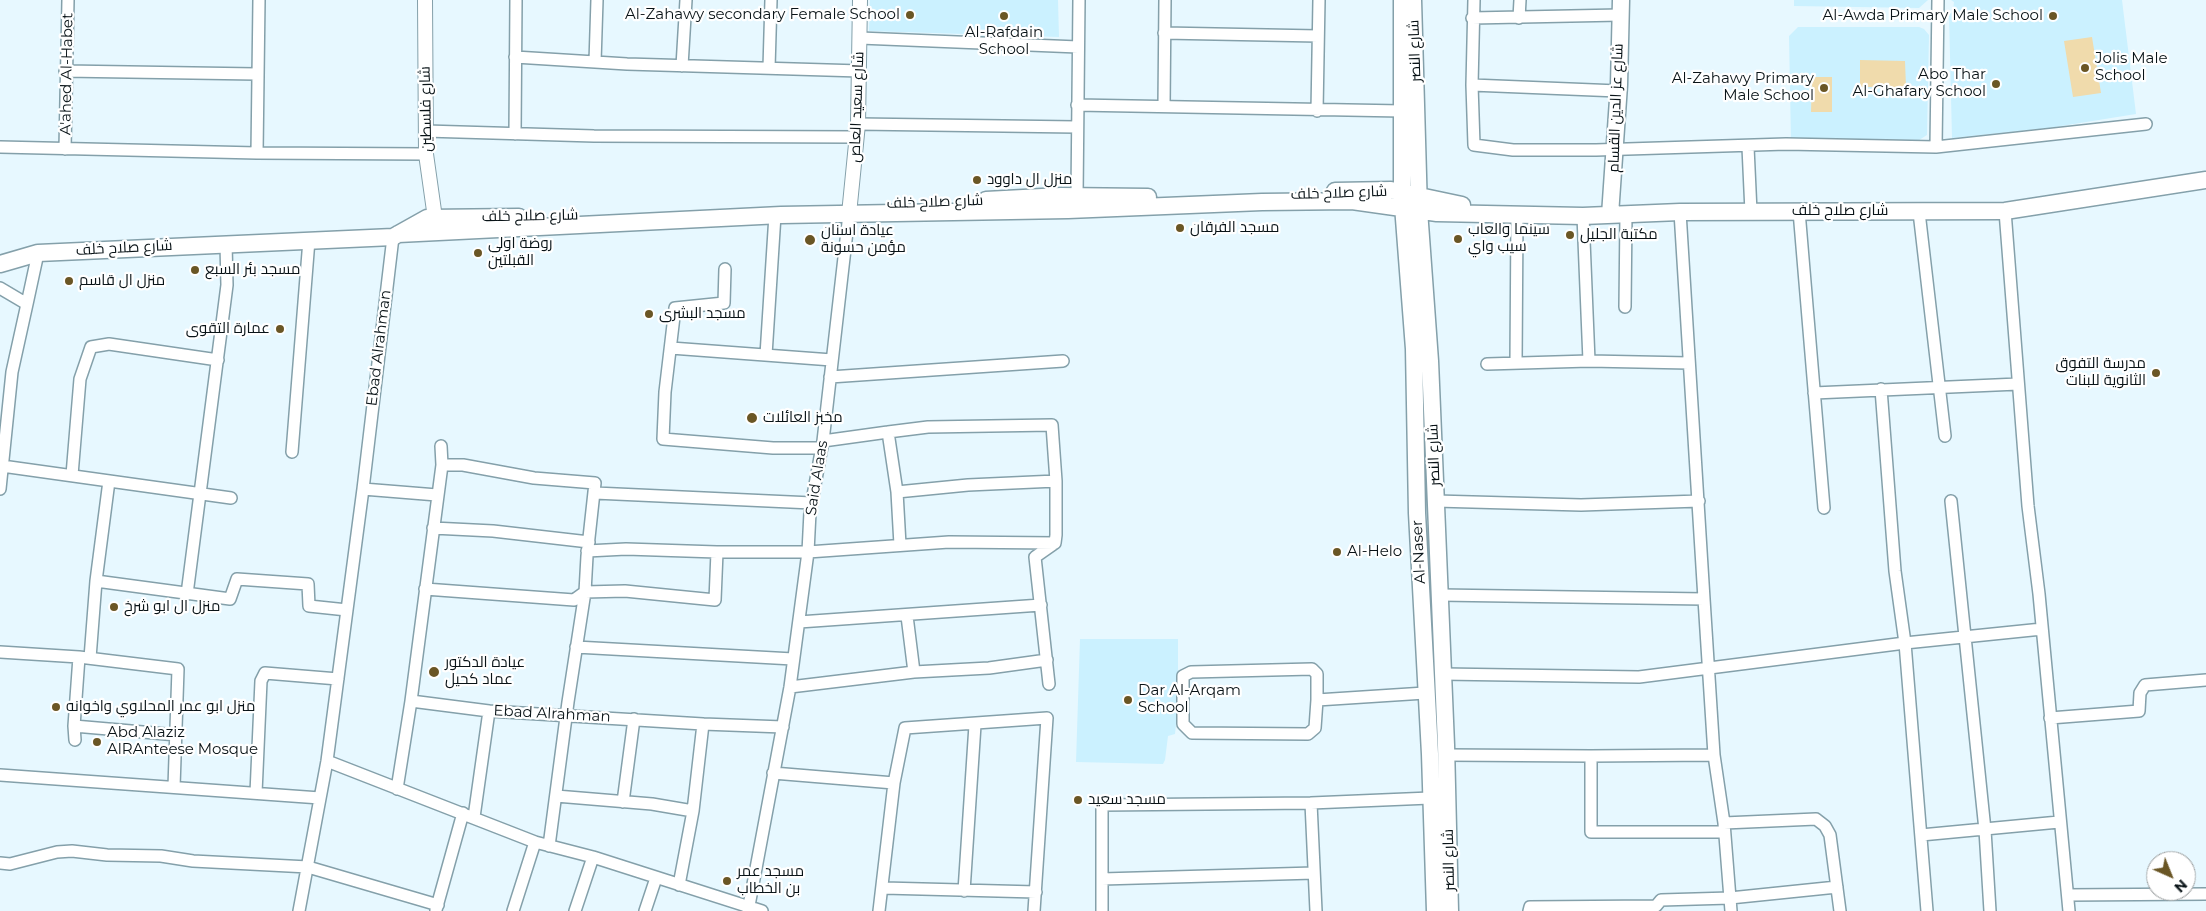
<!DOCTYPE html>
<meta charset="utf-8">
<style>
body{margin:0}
#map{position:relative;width:2206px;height:911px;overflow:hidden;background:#e7f8ff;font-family:Montserrat,sans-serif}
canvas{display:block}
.north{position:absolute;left:2146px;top:851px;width:50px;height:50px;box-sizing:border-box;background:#fff;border:1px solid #9da1a2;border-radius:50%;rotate:136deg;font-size:14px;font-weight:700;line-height:20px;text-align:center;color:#091317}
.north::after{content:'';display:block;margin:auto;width:18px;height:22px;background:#6a5625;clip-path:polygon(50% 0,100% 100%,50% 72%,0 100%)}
</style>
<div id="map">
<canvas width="2206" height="911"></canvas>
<div class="north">N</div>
</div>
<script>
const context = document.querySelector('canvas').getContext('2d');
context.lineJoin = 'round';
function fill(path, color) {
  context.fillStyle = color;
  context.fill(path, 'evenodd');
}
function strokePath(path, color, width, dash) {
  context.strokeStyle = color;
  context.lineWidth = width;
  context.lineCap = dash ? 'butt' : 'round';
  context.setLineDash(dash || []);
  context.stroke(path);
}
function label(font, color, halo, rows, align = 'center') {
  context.font = font + ' Montserrat,Cairo,sans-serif';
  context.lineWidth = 4.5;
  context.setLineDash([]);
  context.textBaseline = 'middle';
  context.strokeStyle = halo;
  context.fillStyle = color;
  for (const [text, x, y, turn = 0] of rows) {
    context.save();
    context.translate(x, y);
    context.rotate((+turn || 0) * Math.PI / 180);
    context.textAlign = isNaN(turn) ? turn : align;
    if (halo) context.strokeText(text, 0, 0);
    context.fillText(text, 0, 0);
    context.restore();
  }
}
const built = new Path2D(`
 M 870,0 L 1058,0 L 1059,37 L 869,31 Z
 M 1794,0 L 1928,0 L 1919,8 L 1794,6 Z
 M 1951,0 L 2122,0 L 2136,114 L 2049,128 L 1952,138 L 1949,14 L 1953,12 L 1954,2 Z
 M 1798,27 L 1919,27 L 1924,29 L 1929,35 L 1927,135 L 1916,142 L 1791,142 L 1789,36 Z
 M 1080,639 L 1178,639 L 1178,705 L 1175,734 L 1168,736 L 1165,760 L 1163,764 L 1076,762 Z`);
const green = new Path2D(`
 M 2092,37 L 2101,93 L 2073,97 L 2064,41 Z
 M 1860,60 L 1905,61 L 1906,87 L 1860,87 Z
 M 1812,77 L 1832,77 L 1832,112 L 1811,112 Z`);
const minor = new Path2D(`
 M 1472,18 L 1620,15
 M 1519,18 L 1520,0
 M 1164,33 L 1318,36
 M 860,38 L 1078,47
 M 515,57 L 627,64 L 860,71
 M 595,62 L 597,0
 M 682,66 L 686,0
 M 769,68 L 771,0
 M 65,71 L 256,74
 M 1472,85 L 1474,0
 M 1618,91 L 1472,85 L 1474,145 L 1513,150 L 1596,150 L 1786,144 L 1936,147 L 2146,124
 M 1077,105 L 1402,111
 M 1164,106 L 1165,0
 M 1317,111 L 1319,0
 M 858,124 L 1076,127
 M 426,131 L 594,136 L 857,137
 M 515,134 L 516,0
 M 0,147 L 257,153 L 426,154
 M 1748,147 L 1751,212
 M 1936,147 L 1938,0
 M 65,149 L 68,0
 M 257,153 L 259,0
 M 1077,196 L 1079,0
 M 1799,211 L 1824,508
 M 2005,211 L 2028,506 L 2039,594 L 2069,911
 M 1919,212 L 1945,436
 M 1583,216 L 1589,361
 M 725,269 L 724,303 L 675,308 L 665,392 L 663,439 L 773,448 L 821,448
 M 0,288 L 27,304 L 12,372 L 0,489
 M 27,304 L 38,253
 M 1625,307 L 1626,214
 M 671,348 L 832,360
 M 766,355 L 775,215
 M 1516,363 L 1517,215
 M 1487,364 L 1589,361 L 1689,363
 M 830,377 L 1063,361
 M 1881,389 L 1895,571 L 1905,643 L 1927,911
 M 1814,393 L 2018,384
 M 823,441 L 888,432
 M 292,452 L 309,240
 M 442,465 L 463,465 L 534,478 L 595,483 L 587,556 L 585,592 L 568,702 L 549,846
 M 2,466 L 231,498
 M 72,475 L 80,379 L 91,347 L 109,344 L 218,360
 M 363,489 L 393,237
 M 897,492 L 968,485 L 1056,481
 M 595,493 L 812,503
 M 1436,501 L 1581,505 L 1699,501
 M 1951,501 L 1985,830 L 1990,911
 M 433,528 L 493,531 L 589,542
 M 900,545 L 897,492 L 888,432 L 928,427 L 1052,425 L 1056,481 L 1056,535 L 1055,543 L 1035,557 L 1049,684
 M 587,551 L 626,549 L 717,552 L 808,552 L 949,542 L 1055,543
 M 96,581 L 230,599 L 237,579 L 308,584 L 309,606 L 347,610
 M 425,589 L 574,600 L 585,592 L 625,591 L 715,600 L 717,552
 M 187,594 L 227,285 L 226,244
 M 1440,595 L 1704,599 L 1680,212
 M 1704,599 L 1714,755 L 1724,823 L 1731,911
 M 907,616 L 914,672 L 989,668 L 1047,660
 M 799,622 L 1041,605
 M 576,647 L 793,659
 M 0,652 L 79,657 L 178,669 L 174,787
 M 90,658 L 96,581 L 109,481
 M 1443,674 L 1639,677 L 1905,643 L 2042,629
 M 790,687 L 914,672
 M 1317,700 L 1315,728 L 1308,734 L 1192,733 L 1183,724 L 1183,676 L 1191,672 L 1312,669 L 1317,674 L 1317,700 L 1425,693
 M 411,701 L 442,465 L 441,446
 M 2050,718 L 2139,711 L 2140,693 L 2145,685 L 2206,680
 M 74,726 L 79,657
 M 75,740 L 74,726 L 177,735
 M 1447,755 L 1591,756 L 1714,755
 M 1591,756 L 1591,832 L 1724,832
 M 327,761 L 535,842 L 593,857 L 762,911
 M 773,773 L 894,783 L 905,728 L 1047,718 L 1034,911
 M 0,775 L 320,798
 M 397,789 L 411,701 L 489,711 L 703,724 L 783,727
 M 256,793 L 261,681 L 265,673 L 338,679
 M 556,796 L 652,804 L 693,811
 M 623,802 L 634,719
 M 1311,803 L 1316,911
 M 474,817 L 489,711
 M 1724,823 L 1816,819 L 1825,826 L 1830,835 L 1840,911
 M 1921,835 L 2059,822
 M 0,863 L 10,864 L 57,852 L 72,851 L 107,855 L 161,856 L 193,861 L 308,867 L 438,905
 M 1102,879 L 1314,873
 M 679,885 L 693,811 L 703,724
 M 884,888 L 1036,892
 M 964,891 L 975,725
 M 2068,895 L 2206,894
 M 436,910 L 463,813
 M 299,911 L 327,761 L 363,489 L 437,495
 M 513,911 L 535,842
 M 575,911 L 593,857
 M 645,911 L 656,878
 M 748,911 L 790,687 L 808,552 L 810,512 L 823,441 L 849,214
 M 879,911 L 894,783
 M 1102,911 L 1102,805 L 1311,803 L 1430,798
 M 1529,911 L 1530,907 L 1656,906 L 1661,900 L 1730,898 L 1837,887`);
const tertiary = new Path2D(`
 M 425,0 L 426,154 L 435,218
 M 849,214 L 858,124 L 860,0`);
const secondary = new Path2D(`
 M 1402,0 L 1402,193 L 1414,349 L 1417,513 L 1430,754 L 1435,911
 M 1413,0 L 1419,210 L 1430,361 L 1446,745 L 1450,911
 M 1335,191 L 1391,190 L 1462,205
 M 986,200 L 1061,196 L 1148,197
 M 1610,215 L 1619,85 L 1621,0
 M 398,234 L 781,215 L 1068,210 L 1262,202 L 1352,201 L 1437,213 L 1583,216 L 1680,212 L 2005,211 L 2206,180
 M 0,264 L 38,253 L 393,237 L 427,218 L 519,217`);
const markers = [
 [910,15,5,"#6a5625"],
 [1004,16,5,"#6a5625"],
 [2053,16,5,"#6a5625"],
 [2085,68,5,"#6a5625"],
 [1996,84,5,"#6a5625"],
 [1824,88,5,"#6a5625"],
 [977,180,5,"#6a5625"],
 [1180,228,5,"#6a5625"],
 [1570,235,5,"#6a5625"],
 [1458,239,5,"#6a5625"],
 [810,240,6,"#6a5625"],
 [478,253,5,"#6a5625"],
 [195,270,5,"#6a5625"],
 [69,281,5,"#6a5625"],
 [649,314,5,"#6a5625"],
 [280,329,5,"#6a5625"],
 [2156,373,5,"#6a5625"],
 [752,418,6,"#6a5625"],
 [1337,552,5,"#6a5625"],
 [114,607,5,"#6a5625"],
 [434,672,6,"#6a5625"],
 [1128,700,5,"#6a5625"],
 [56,707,5,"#6a5625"],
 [97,742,5,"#6a5625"],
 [1078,800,5,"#6a5625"],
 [727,881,5,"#6a5625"]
];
const poiNames = [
 ["Al-Zahawy secondary Female School",900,15,"right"],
 ["Al-Awda Primary Male School",2043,16,"right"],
 ["Al-Rafdain",1004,33,"center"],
 ["School",1004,50,"center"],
 ["Jolis Male",2095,59],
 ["School",2095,76],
 ["Abo Thar",1986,75,"right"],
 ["Al-Ghafary School",1986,92,"right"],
 ["Al-Zahawy Primary",1814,79,"right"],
 ["Male School",1814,96,"right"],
 ["منزل ال داوود",987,180],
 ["مسجد الفرقان",1190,228],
 ["سينما والعاب",1468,230],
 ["سيب واي",1468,247],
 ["عيادة اسنان",821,231],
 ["مؤمن حسونة",821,248],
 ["مكتبة الجليل",1580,235],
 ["روضة اولى",488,244],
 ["القبلتين",488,261],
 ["مسجد بئر السبع",205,270],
 ["منزل ال قاسم",79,281],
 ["مسجد البشرى",659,314],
 ["عمارة التقوى",270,329,"right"],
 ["مدرسة التفوق",2146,364,"right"],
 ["الثانوية للبنات",2146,381,"right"],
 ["مخبز العائلات",763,418],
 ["Al-Helo",1347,552],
 ["منزل ال ابو شرخ",124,607],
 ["عيادة الدكتور",445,663],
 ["عماد كحيل",445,680],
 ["Dar Al-Arqam",1138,691],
 ["School",1138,708],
 ["منزل ابو عمر المحلاوي واخوانه",66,707],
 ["Abd Alaziz",107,733],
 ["AlRAnteese Mosque",107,750],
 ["مسجد سعيد",1088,800],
 ["مسجد عمر",737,872],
 ["بن الخطاب",737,889]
];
const streetNames = [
 ["شارع النصر",1415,51,-92],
 ["A'ahed Al-Habet",67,74,-89],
 ["شارع سعيد العاص",857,107,-88],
 ["شارع عز الدين القسام",1616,108,-88],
 ["شارع فلسطين",426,109,-91],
 ["شارع صلاح خلف",1339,193,-2],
 ["شارع صلاح خلف",935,202,-2],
 ["شارع صلاح خلف",1840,211],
 ["شارع صلاح خلف",530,216,-1],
 ["شارع صلاح خلف",124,248,-3],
 ["Ebad Alrahman",379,348,-83],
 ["شارع النصر",1434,455,-92],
 ["Said Alaas",817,478,-81],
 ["Al-Naser",1419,552,-93],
 ["Ebad Alrahman",552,714,3],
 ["شارع النصر",1449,860,-91]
];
fill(built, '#cbf1ff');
fill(green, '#f0dbac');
strokePath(minor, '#84a0aa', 14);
strokePath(tertiary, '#84a0aa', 16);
strokePath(secondary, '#84a0aa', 19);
strokePath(minor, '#fff', 11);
strokePath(tertiary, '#fff', 14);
strokePath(secondary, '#fff', 16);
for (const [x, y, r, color] of markers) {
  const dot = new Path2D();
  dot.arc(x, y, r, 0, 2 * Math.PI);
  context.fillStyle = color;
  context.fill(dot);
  strokePath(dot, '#fff', 2);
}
label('15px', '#091317', '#fff', poiNames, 'left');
label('15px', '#091317', '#fff', streetNames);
</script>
